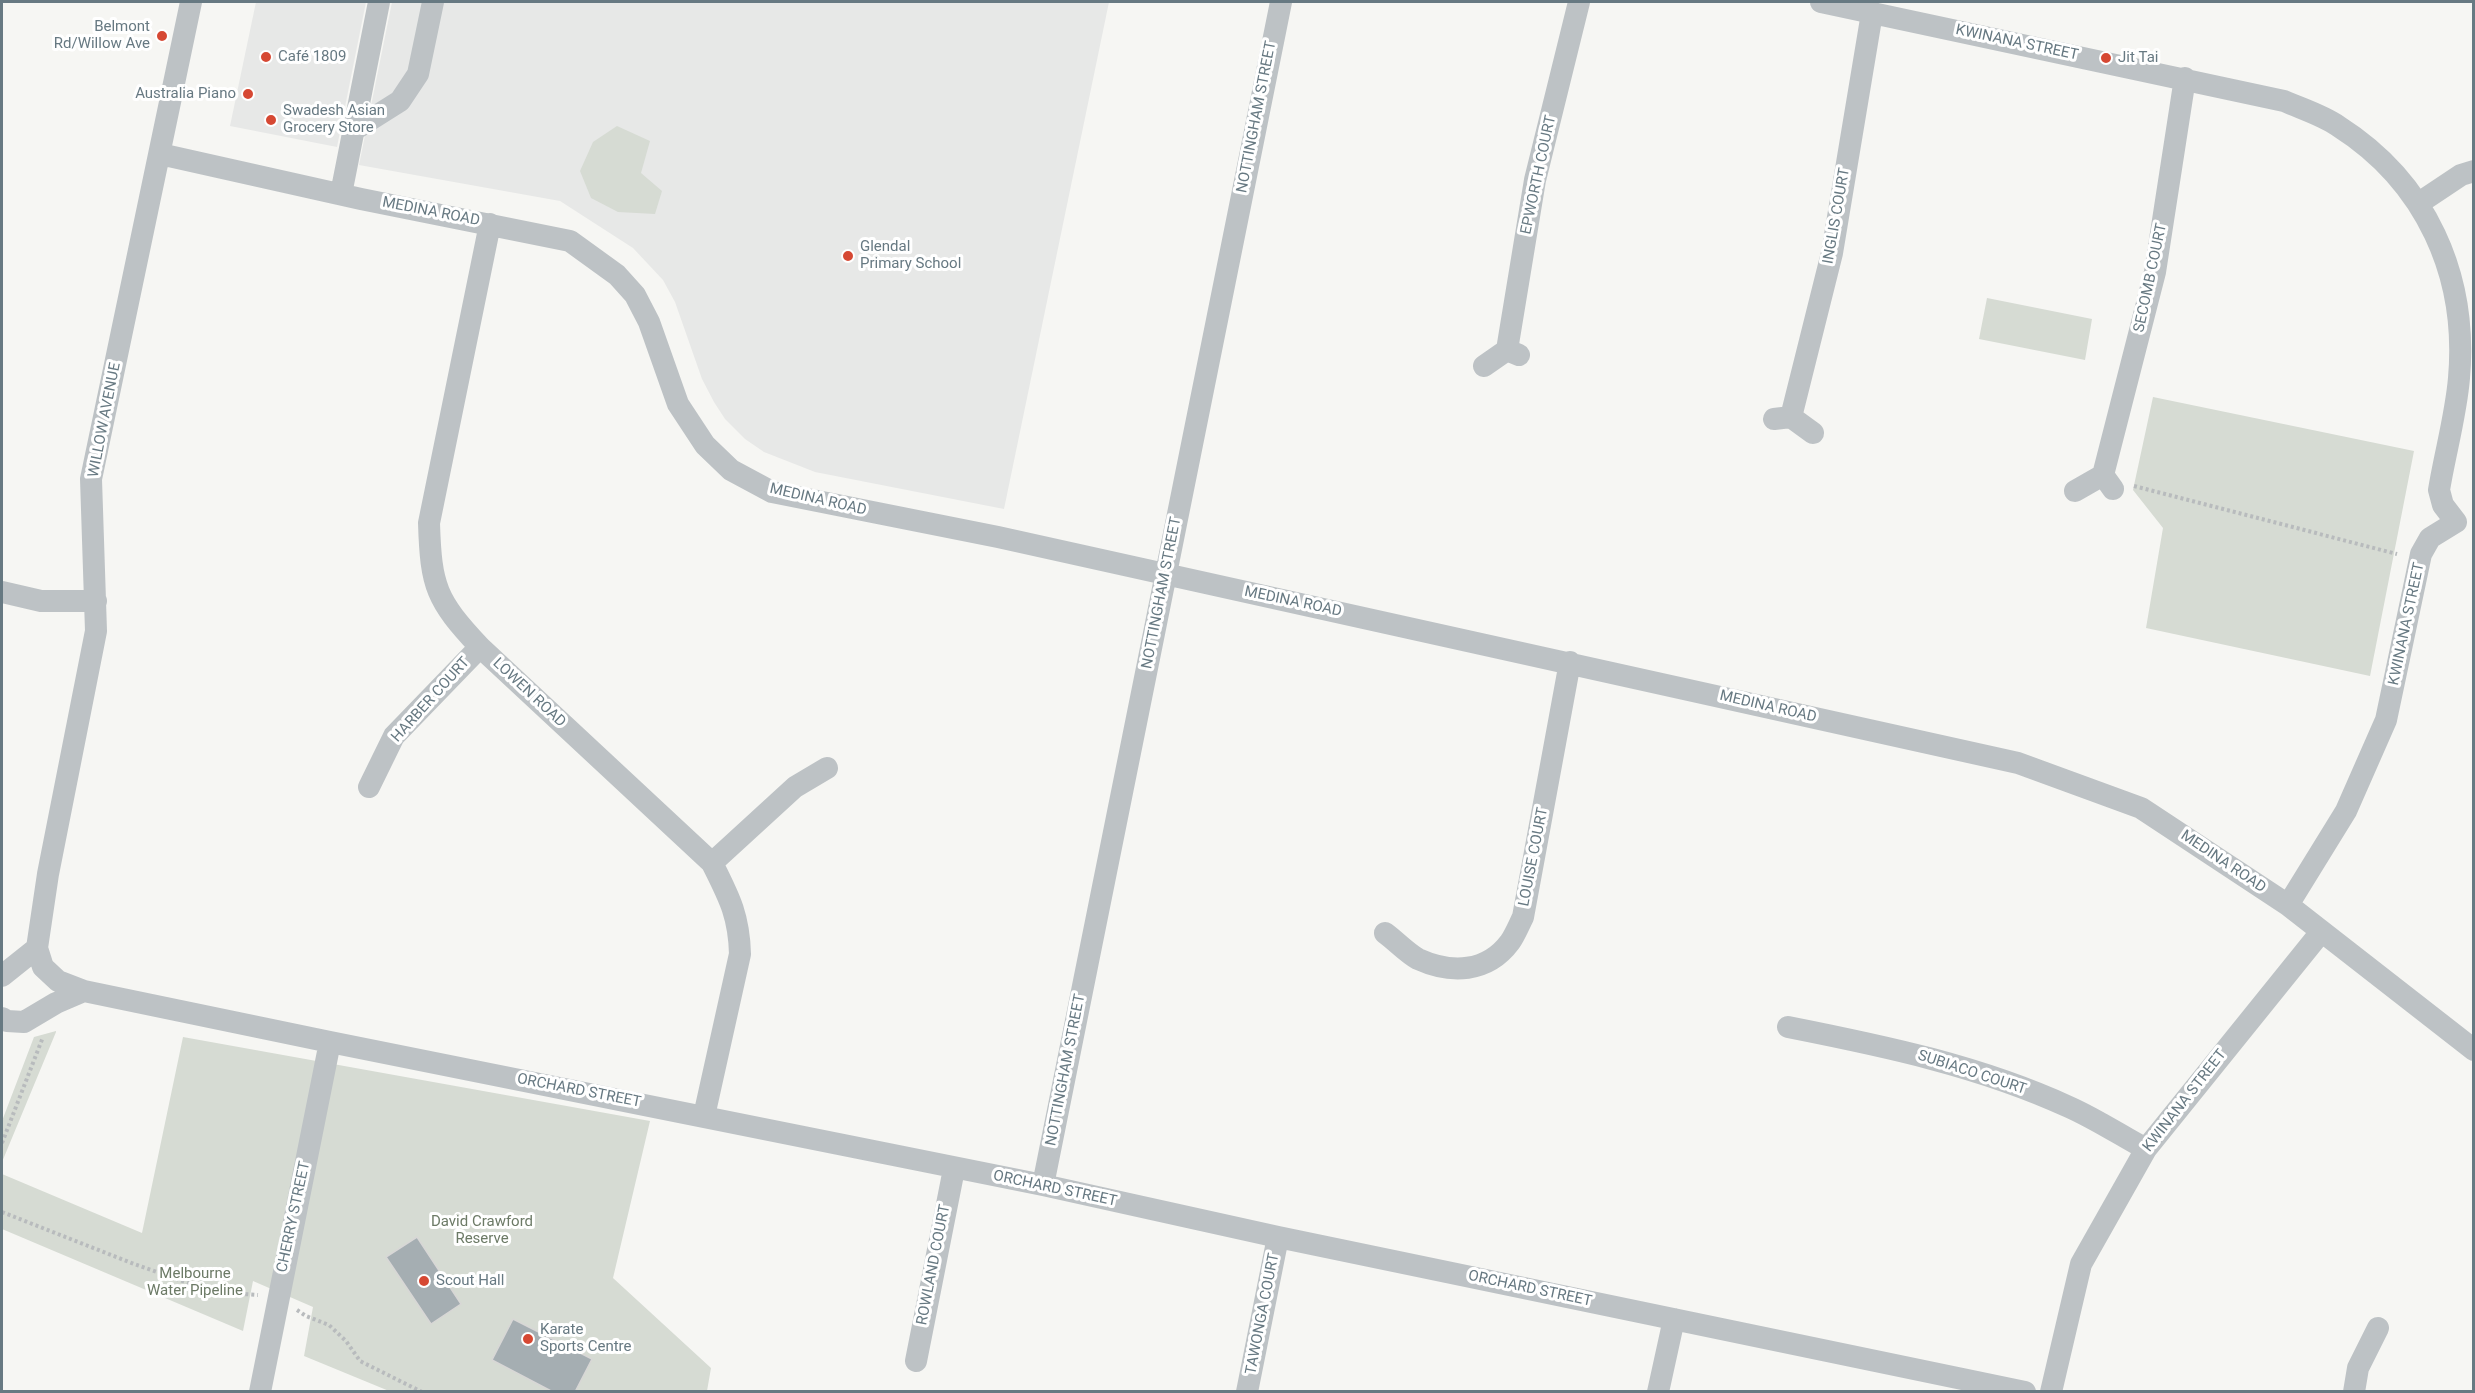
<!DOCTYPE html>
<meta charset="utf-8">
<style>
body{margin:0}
#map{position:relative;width:2475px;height:1393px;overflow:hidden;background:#f6f6f3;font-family:Roboto,sans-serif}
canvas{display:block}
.frame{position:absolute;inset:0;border:3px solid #677982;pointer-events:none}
</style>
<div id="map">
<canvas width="2475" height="1393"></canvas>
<div class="frame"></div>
</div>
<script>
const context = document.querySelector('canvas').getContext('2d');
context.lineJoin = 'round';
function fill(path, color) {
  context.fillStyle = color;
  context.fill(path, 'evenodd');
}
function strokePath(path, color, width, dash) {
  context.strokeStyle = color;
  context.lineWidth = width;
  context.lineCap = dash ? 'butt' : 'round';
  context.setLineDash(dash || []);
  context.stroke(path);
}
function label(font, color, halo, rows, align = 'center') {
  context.font = font + ' Roboto,sans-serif';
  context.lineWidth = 6;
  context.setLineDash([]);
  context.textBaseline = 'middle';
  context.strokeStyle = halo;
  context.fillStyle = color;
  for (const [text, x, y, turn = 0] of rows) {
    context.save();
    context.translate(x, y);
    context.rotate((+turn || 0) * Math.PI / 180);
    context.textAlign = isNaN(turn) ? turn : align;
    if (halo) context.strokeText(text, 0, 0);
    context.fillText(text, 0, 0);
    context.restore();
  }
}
const built = new Path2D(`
 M 256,2 L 366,2 L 337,147 L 230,126 Z
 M 392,2 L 1109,2 L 1004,509 L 815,472 L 764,452 L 745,439 L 725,419 L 714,402 L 702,379 L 675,302 L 663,280 L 633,248 L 560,201 L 359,165 Z`);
const green = new Path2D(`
 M 617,126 L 650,141 L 641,173 L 662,191 L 655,214 L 618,212 L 591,198 L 580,171 L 593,142 Z
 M 1987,298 L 2092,319 L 2085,360 L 1979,339 Z
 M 2153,397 L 2414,451 L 2370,676 L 2146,628 L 2163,528 L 2133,490 Z
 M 56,1031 L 56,1032 L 2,1162 L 2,1121 L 34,1037 Z
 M 183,1037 L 650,1121 L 613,1278 L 711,1368 L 707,1391 L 389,1391 L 304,1356 L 313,1307 L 253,1281 L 243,1331 L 2,1229 L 2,1174 L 142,1233 Z`);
const building = new Path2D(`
 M 417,1237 L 461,1304 L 431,1324 L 386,1257 Z
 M 513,1319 L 592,1359 L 575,1392 L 553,1392 L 492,1360 Z`);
const path = new Path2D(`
 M 2134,486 L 2397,554
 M 2,1143 L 43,1037
 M 2,1212 L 134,1264 L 214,1292 L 258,1295
 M 297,1310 L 306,1316 L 329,1325 L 346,1341 L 360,1361 L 422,1392`);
const minor = new Path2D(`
 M 191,2 L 91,479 L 96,631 L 48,874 L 37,948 L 43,967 L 58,981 L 84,991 L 330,1042 L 1043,1185 L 1278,1237 L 2025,1392
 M 1821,2 L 2284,101 C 2302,109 2322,115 2338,126 C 2426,182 2468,275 2459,378 C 2456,415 2445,453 2439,490 L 2443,505 L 2456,522
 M 354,130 L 400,101 L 418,74 L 433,2
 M 160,154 L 361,199 L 570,241 L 617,275 L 635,295 L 649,322 L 678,404 L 705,445 L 731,470 L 772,492 L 998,537 L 2018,763 L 2141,808 L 2288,905 L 2474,1050
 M 341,194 L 379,2
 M 2419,203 L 2461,175 L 2474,171
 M 490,224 L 429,523 C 431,587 436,600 480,647 L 712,863 C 729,897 739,915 740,954 L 704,1116
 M 1507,350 L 1535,180 L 1579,2
 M 1484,366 L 1507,350 L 1519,355
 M 1791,417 L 1832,253 L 1872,13
 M 1774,419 L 1791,417 L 1813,433
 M 2103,475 L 2155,272 L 2185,78
 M 2075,491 L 2103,475 L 2113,489
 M 2,592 L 41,601 L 96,601
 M 369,787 L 394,736 L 480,647
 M 712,863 L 795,787 L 827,768
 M 2288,905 L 2346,811 L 2386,720 L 2421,554 L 2430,538 L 2456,522
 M 1385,933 C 1396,941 1407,953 1418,959 C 1451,974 1487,973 1510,942 C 1515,935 1519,925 1523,917 L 1570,662
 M 2,976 L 37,948
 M 2,1018 L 7,1021 L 24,1022 L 56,1003 L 84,991
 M 1788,1027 C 1884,1046 1980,1066 2069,1107 C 2096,1119 2120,1135 2146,1149
 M 1043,1185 L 1281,2
 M 916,1361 L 954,1169
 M 260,1392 L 330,1042
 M 1247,1392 L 1278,1237
 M 1658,1392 L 1674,1319
 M 2051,1392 L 2081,1264 L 2146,1149 L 2321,932
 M 2354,1392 L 2358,1368 L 2378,1328`);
const markers = [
 [162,36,6,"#d64833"],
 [266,57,6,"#d64833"],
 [2106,58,6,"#d64833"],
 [248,94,6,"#d64833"],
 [271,120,6,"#d64833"],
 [848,256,6,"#d64833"],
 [424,1281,6,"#d64833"],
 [528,1339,6,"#d64833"]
];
const poiNames = [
 ["Belmont",150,27,"right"],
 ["Rd/Willow Ave",150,44,"right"],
 ["Café 1809",278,57],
 ["Jit Tai",2118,58],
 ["Australia Piano",236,94,"right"],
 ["Swadesh Asian",283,111],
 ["Grocery Store",283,128],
 ["Glendal",860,247],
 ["Primary School",860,264],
 ["Scout Hall",436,1281],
 ["Karate",540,1330],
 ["Sports Centre",540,1347]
];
const streetNames = [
 ["KWINANA STREET",2017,43,12],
 ["NOTTINGHAM STREET",1257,117,-79],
 ["EPWORTH COURT",1539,175,-78],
 ["MEDINA ROAD",431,212,11],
 ["INGLIS COURT",1837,216,-80],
 ["SECOMB COURT",2151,278,-78],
 ["WILLOW AVENUE",105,420,-79],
 ["MEDINA ROAD",818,500,13],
 ["NOTTINGHAM STREET",1162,593,-79],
 ["MEDINA ROAD",1293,602,12],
 ["KWINANA STREET",2407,624,-78],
 ["LOWEN ROAD",529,693,43],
 ["HARBER COURT",431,700,-48],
 ["MEDINA ROAD",1768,707,13],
 ["LOUISE COURT",1534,857,-79],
 ["MEDINA ROAD",2223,862,34],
 ["NOTTINGHAM STREET",1066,1070,-79],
 ["SUBIACO COURT",1972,1073,18],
 ["ORCHARD STREET",579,1091,11],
 ["KWINANA STREET",2185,1101,-52],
 ["ORCHARD STREET",1055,1189,12],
 ["CHERRY STREET",294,1217,-78],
 ["ROWLAND COURT",934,1265,-79],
 ["ORCHARD STREET",1530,1289,12],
 ["TAWONGA COURT",1263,1314,-79]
];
const parkNames = [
 ["David Crawford",482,1222],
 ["Reserve",482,1239],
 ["Melbourne",195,1274],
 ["Water Pipeline",195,1291]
];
fill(built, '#e7e8e7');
fill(green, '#d6dbd3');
fill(building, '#a5aeb2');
strokePath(building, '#d8d7d6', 1.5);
strokePath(path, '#b8bbbd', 4, [3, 3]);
strokePath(minor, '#bdc2c5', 22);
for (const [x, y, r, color] of markers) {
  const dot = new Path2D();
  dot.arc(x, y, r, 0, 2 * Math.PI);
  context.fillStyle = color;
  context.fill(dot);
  strokePath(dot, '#fff', 2);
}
label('15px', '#677982', '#fff', poiNames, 'left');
label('15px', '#677982', '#fff', streetNames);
label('15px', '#6c7a66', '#fff', parkNames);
</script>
